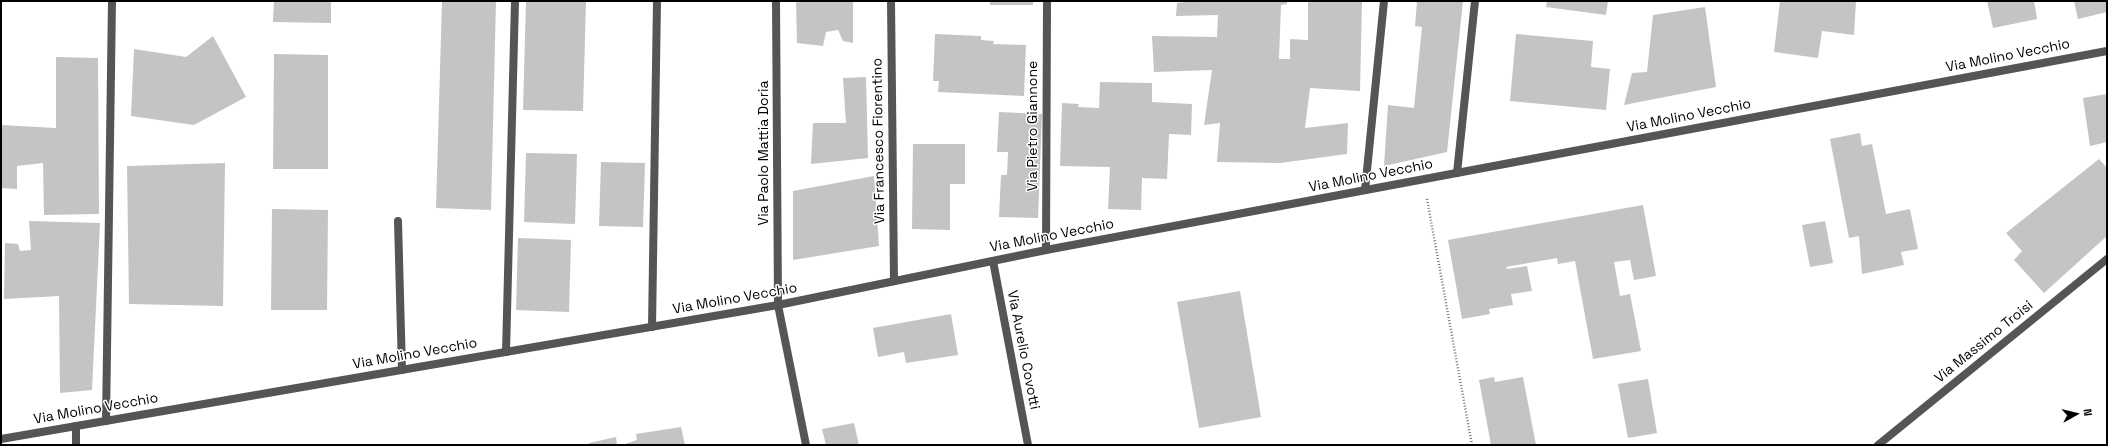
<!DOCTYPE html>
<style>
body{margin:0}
#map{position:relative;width:2108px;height:446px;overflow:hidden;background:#fff;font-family:"Space Grotesk",sans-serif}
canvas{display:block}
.frame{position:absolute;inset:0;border:2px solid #000;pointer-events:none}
.north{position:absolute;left:2056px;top:394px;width:40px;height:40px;-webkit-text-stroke:3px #fff;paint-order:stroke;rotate:82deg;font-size:11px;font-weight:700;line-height:16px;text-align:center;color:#000}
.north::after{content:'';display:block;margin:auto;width:14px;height:18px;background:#000;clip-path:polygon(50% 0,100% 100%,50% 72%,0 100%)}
</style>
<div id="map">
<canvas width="2108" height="446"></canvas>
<div class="frame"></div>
<div class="north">N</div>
</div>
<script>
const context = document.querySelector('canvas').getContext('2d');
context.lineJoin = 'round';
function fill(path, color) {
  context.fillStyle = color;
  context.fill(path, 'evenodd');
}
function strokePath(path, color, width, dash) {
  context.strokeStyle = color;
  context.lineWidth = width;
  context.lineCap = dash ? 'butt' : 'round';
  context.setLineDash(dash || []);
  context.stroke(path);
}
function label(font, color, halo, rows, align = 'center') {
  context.font = font + ' "Space Grotesk",sans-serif';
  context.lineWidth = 3;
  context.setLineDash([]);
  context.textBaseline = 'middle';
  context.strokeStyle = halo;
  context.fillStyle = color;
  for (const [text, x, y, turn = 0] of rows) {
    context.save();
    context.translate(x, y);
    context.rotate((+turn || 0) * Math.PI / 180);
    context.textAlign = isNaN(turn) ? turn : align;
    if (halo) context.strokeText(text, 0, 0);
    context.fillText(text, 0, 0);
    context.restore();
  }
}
const building = new Path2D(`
 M 274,1 L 331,1 L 331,23 L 273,22 Z
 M 442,1 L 496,1 L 491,210 L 436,208 Z
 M 526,1 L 586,1 L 583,111 L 523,110 Z
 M 796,1 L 853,1 L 853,43 L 843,41 L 838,30 L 826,32 L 823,46 L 797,43 Z
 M 990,1 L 1033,1 L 1033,5 L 990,5 Z
 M 1193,1 L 1287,1 L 1287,4 L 1281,5 L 1279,59 L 1290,59 L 1290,39 L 1308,40 L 1308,1 L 1362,1 L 1360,91 L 1310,88 L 1305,128 L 1348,123 L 1347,154 L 1280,163 L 1217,162 L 1220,123 L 1204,125 L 1212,70 L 1154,72 L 1152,36 L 1217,37 L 1218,15 L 1176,16 L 1177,3 Z
 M 1417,1 L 1463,1 L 1447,152 L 1384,166 L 1388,105 L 1414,108 L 1422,27 L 1415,26 Z
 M 1547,1 L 1608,1 L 1606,15 L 1546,7 Z
 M 1780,1 L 1856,1 L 1854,35 L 1822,31 L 1818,58 L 1774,52 Z
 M 1987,1 L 2034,1 L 2037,19 L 1993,28 Z
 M 2074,1 L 2107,1 L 2107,12 L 2078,19 Z
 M 1705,7 L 1716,87 L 1624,105 L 1632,73 L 1647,72 L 1653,15 Z
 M 935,34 L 981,36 L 981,40 L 994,41 L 993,44 L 1026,45 L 1024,96 L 938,92 L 939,81 L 933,81 Z
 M 1516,34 L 1593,41 L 1591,67 L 1610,69 L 1606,110 L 1510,101 Z
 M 213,36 L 246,97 L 194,125 L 131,116 L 134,49 L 186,57 Z
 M 274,54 L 328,55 L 328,169 L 273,169 Z
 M 56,57 L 98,58 L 99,214 L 44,215 L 43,163 L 17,166 L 17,189 L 1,188 L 1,125 L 56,128 Z
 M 866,77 L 868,158 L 811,164 L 813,123 L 846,123 L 843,78 Z
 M 1100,82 L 1152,83 L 1152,102 L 1192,104 L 1191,135 L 1169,134 L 1167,179 L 1142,178 L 1141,210 L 1108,209 L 1110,167 L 1060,166 L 1062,103 L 1079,104 L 1078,107 L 1099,108 Z
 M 2107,94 L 2107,142 L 2090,146 L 2083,98 Z
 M 999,112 L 1042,114 L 1038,218 L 999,217 L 1001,175 L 1007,175 L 1008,152 L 997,152 Z
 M 1860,133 L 1862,146 L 1872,144 L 1886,214 L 1910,209 L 1918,249 L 1901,252 L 1904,265 L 1862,274 L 1859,236 L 1849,238 L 1830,139 Z
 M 913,144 L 965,144 L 965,184 L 950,184 L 950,230 L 912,229 Z
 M 526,153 L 577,154 L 575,224 L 524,222 Z
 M 2099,159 L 2107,168 L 2107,236 L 2044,293 L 2014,260 L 2022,251 L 2006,233 Z
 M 601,162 L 645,163 L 643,227 L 599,226 Z
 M 225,163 L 223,306 L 129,304 L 127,166 Z
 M 874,176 L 879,246 L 793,260 L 793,191 Z
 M 1643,205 L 1656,276 L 1634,280 L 1630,260 L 1614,262 L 1620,296 L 1630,294 L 1641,351 L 1593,359 L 1575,261 L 1558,264 L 1557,258 L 1506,267 L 1507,269 L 1527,266 L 1532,291 L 1511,294 L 1513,305 L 1489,309 L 1490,314 L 1462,319 L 1448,240 Z
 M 272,209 L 328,210 L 327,310 L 271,310 Z
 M 29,221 L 100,223 L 92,390 L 60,393 L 59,296 L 4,299 L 5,243 L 18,244 L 20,251 L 31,250 Z
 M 1825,221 L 1833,263 L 1810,267 L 1802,225 Z
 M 518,238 L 571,240 L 569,312 L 516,310 Z
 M 1240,291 L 1261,417 L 1199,428 L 1177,302 Z
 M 951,314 L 958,355 L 906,363 L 904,352 L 878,357 L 873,328 Z
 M 1494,377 L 1495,382 L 1523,377 L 1536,445 L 1491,445 L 1479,380 Z
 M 1648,379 L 1657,433 L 1628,438 L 1618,384 Z
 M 854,423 L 859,445 L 826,445 L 822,429 Z
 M 681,427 L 685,445 L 622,445 L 637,440 L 636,434 Z
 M 616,437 L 617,445 L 589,445 L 589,443 Z`);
const path = new Path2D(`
 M 1427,199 L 1472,445`);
const service = new Path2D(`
 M 652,327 L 657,1`);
const minor = new Path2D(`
 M 776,1 L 778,305 L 806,445
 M 891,1 L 894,281
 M 1457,173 L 1475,1
 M 1365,190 L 1384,1
 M 398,221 L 402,370
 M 1046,250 L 1047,1
 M 993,261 L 1028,445
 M 506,352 L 515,1
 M 106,421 L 112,1
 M 76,445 L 76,426
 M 1878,445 L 2107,259`);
const tertiary = new Path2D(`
 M 1,439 L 778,305 L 1046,250 L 2107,51`);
const streetNames = [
 ["Via Molino Vecchio",2008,56,-11],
 ["Via Molino Vecchio",1689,116,-11],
 ["Via Pietro Giannone",1033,126,-90],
 ["Via Francesco Fiorentino",879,141,-91],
 ["Via Paolo Mattia Doria",764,153,-90],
 ["Via Molino Vecchio",1371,176,-11],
 ["Via Molino Vecchio",1052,236,-11],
 ["Via Molino Vecchio",735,299,-10],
 ["Via Massimo Troisi",1984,342,-39],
 ["Via Aurelio Covotti",1023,350,79],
 ["Via Molino Vecchio",415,354,-10],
 ["Via Molino Vecchio",96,409,-10]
];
fill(building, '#c4c4c4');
strokePath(path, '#777', 2.5, [1, 2]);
strokePath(service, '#555', 8);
strokePath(minor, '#555', 8);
strokePath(tertiary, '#555', 8);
label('14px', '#000', '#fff', streetNames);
</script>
